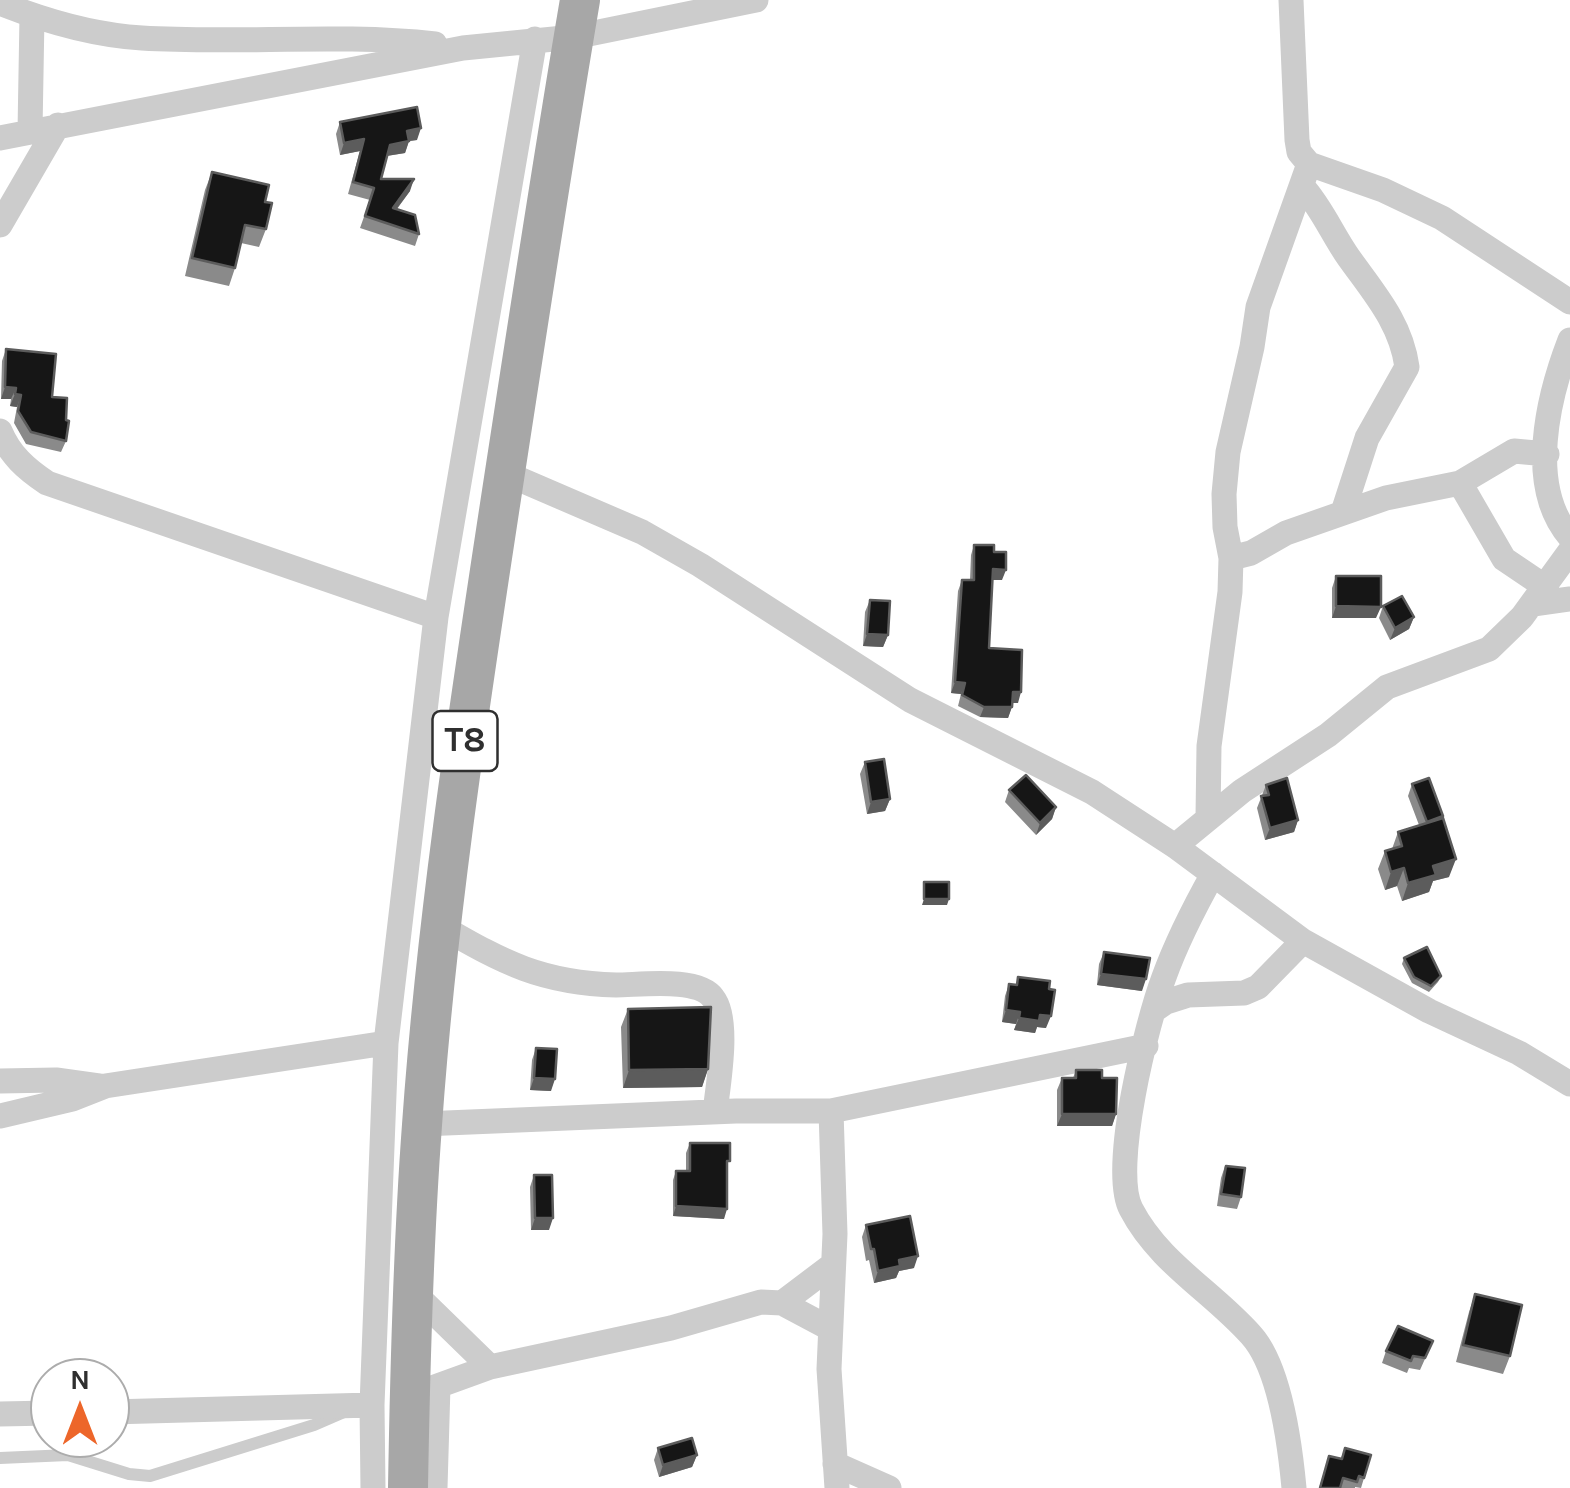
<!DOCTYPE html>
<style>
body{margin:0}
#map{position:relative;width:1570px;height:1488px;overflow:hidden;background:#fff;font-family:Karla,sans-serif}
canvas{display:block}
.north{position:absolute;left:30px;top:1358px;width:100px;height:100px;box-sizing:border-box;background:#fff;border:2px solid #acacac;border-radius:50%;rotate:0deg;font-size:28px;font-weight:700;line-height:40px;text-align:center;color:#2f2f2f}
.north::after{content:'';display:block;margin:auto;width:35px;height:45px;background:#ed662a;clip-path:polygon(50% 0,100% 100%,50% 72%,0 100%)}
</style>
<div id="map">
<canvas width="1570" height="1488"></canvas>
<div class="north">N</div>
</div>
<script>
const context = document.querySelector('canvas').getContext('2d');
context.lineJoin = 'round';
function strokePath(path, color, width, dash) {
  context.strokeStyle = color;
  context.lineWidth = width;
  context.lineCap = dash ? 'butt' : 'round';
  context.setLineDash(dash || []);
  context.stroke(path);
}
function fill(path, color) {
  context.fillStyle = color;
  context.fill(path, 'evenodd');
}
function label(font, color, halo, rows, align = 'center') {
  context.font = font + ' Karla,sans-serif';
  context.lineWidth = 10;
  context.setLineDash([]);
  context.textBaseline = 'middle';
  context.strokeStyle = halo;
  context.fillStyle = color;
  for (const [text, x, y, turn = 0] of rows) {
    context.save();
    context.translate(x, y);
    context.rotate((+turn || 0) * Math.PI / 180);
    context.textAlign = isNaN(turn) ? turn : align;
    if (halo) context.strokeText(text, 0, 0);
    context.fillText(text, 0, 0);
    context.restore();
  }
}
const service = new Path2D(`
 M 0,1458 L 68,1455 L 129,1474 L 150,1476 L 314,1425 L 344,1412`);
const minor = new Path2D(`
 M 1291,0 L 1297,140 L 1299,152 L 1309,164 L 1383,190 L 1442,218 L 1570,302
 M 0,3 C 45,21 93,35 142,38 C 240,44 337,33 435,44
 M 30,131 L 32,16
 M 0,138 L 463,48 L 574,37 L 756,0
 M 1302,186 C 1322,208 1332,234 1349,258 C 1374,293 1401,323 1407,367 L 1367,438 L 1343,512
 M 0,225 L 58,125
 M 1570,340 C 1548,397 1526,486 1570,537
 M 0,431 C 10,455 26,469 47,483 L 436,617
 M 505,473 L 642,532 L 700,565 L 910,700 L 1092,792 L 1175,846 L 1303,941 L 1429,1011 L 1519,1053 L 1570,1084
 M 1460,483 L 1504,559 L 1544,586
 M 1231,558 L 1251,553 L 1286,533 L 1386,498 L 1460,483 L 1514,451 L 1547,454
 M 1533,604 L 1570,599
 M 1208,817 L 1209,746 L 1230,592 L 1231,558 L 1225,527 L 1224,494 L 1228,452 L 1252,347 L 1258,307 L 1309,164
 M 1175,846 L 1242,791 L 1328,735 L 1387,687 L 1489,649 L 1522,617 L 1570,551
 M 1213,874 C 1194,908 1177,941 1164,977 C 1147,1022 1110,1169 1131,1209 C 1159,1263 1212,1291 1251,1335 C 1280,1367 1290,1445 1294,1488
 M 442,927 C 504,963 542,983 616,985 C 640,985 698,977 713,998 C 730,1019 718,1085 715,1112
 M 1153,1011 L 1166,1002 L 1188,995 L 1244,993 L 1258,987 L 1303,941
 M 0,1081 L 56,1080 L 99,1086
 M 831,1111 L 835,1234 L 829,1369 L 837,1488
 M 0,1116 L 72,1099 L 105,1086 L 386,1043
 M 422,1124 L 736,1111 L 831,1111 L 1146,1046
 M 412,1291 L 490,1367
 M 782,1303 L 831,1266
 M 410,1396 L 490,1367 L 671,1328 L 761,1302 L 782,1303 L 829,1328
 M 110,1412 L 372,1405
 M 0,1414 L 50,1413
 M 835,1464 L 889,1488
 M 373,1488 L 372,1405 L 386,1043 L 436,617 L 535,39
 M 435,1488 L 438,1386`);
const primary = new Path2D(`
 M 408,1488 C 410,1367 413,1246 422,1125 C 436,926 466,728 496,531 C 523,354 550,177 580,0`);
const wall = new Path2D(`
 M 340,122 L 417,140 L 409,141 L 405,153 L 387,156 L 381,179 L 410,191 L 397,209 L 419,234 L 415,246 L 360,228 L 370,200 L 348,194 L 360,151 L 340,155 L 336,134 Z
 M 212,172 L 265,202 L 266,229 L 259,247 L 241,243 L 235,268 L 229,286 L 185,276 L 205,190 Z
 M 6,349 L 52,397 L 66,441 L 61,452 L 26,444 L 14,423 L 17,407 L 10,406 L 11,399 L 1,399 L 2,361 Z
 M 974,545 L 994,552 L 1002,580 L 993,580 L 989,648 L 1018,703 L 1013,703 L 1008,718 L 980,717 L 958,706 L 961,694 L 951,693 L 958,591 L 962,580 L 970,580 L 971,555 Z
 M 1336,576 L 1376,618 L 1332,618 L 1332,588 Z
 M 870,600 L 888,635 L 883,647 L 863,646 L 865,612 Z
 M 1383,606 L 1414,617 L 1409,629 L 1390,640 L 1379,618 Z
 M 865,762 L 890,799 L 885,811 L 867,814 L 860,774 Z
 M 1412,784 L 1442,818 L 1449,877 L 1433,881 L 1429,892 L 1402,901 L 1397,886 L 1385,890 L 1378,869 L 1385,851 L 1392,849 L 1398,832 L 1419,825 L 1408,796 Z
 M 1266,785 L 1298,820 L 1294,832 L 1265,840 L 1257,808 Z
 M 1009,790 L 1056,807 L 1052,819 L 1036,835 L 1005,802 Z
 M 1104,952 L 1142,991 L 1097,985 L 1099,964 Z
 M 1404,958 L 1441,976 L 1438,982 L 1429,992 L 1412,983 L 1402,964 Z
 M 1018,977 L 1046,1028 L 1037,1027 L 1035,1033 L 1014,1030 L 1016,1024 L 1002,1022 L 1005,996 L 1009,984 L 1016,985 Z
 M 628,1009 L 708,1069 L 702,1087 L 623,1088 L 621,1027 Z
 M 536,1048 L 551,1091 L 530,1090 L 532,1060 Z
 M 1076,1070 L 1102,1078 L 1116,1114 L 1112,1126 L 1057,1126 L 1057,1090 L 1062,1078 L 1073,1078 Z
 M 690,1143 L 727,1169 L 724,1219 L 673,1216 L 673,1180 L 676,1171 L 686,1171 L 686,1153 Z
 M 1225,1166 L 1241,1197 L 1237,1209 L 1217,1206 L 1221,1178 Z
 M 534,1175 L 549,1230 L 531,1230 L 530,1187 Z
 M 866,1225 L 914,1268 L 899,1271 L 896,1278 L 874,1283 L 869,1260 L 866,1261 L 862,1237 Z
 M 1475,1294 L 1510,1356 L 1503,1374 L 1456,1362 L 1469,1312 Z
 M 1433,1341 L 1420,1370 L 1409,1368 L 1407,1373 L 1382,1363 L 1386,1351 Z
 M 658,1448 L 697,1455 L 692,1467 L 659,1477 L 654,1460 Z
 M 1345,1448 L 1364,1478 L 1361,1488 L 1355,1487 L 1355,1488 L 1319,1488 L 1329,1456 L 1341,1458 Z`);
const shadedWall = new Path2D(`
 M 421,128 L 417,140 L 409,141 L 405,153 L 386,156 L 390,145 L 407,131 Z
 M 364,139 L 360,151 L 340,155 L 344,143 Z
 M 414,179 L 410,191 L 389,219 L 393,208 Z
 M 5,387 L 16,388 L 11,399 L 1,399 Z
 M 15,394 L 21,395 L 17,407 L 10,406 Z
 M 993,569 L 1006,570 L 1002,580 L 989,580 Z
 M 1336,606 L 1381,607 L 1376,618 L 1332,618 Z
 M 1414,617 L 1409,629 L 1390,640 L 1395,628 Z
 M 867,634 L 888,635 L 883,647 L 863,646 Z
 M 955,682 L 965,683 L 961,694 L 951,693 Z
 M 1013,692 L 1021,692 L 1018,703 L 1009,703 Z
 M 984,707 L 1012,707 L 1008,718 L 980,717 Z
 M 890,799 L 885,811 L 867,814 L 871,802 Z
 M 1056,807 L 1052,819 L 1036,835 L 1040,823 Z
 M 1298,820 L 1294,832 L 1265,840 L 1270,828 Z
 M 1456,859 L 1449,877 L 1433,881 L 1429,892 L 1402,901 L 1408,883 L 1433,866 Z
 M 1404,868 L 1397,886 L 1385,890 L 1391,872 Z
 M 924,899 L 949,899 L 947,905 L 922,905 Z
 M 1101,974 L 1146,979 L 1142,991 L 1097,985 Z
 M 1006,1010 L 1020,1012 L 1016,1024 L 1002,1022 Z
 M 1040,1015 L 1051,1016 L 1046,1028 L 1037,1027 L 1035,1033 L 1014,1030 L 1019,1018 Z
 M 708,1069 L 702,1087 L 623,1088 L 629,1070 Z
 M 534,1078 L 555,1079 L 551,1091 L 530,1090 Z
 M 1062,1114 L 1116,1114 L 1112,1126 L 1057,1126 Z
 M 676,1206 L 727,1209 L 724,1219 L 673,1216 Z
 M 535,1218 L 553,1218 L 549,1230 L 531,1230 Z
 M 918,1256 L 914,1268 L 899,1271 L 896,1278 L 874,1283 L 878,1271 L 899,1260 Z
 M 697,1455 L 692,1467 L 659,1477 L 663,1465 Z`);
const building = new Path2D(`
 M 417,107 L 421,128 L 407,131 L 409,141 L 390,145 L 381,179 L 414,179 L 393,208 L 415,215 L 419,234 L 365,216 L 374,188 L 353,182 L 364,139 L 344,143 L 340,122 Z
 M 212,172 L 269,185 L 265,202 L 272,203 L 266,229 L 245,225 L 235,268 L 192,258 Z
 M 6,349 L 56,354 L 52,397 L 67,398 L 66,420 L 69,421 L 66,441 L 31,432 L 18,411 L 21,395 L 15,394 L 16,388 L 5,387 Z
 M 974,545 L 994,545 L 994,552 L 1006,552 L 1006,570 L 993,569 L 989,648 L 1022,650 L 1021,692 L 1013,692 L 1012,707 L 984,707 L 962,695 L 965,683 L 955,682 L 962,580 L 974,580 Z
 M 1336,576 L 1381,576 L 1381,607 L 1336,606 Z
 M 1402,596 L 1414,617 L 1395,628 L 1383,606 Z
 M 870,600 L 890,601 L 888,635 L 867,634 Z
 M 884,759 L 890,799 L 871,802 L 865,762 Z
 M 1026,775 L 1056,807 L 1040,823 L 1009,790 Z
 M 1287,778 L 1298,820 L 1270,828 L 1261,796 L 1269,795 L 1266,785 Z
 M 1429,778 L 1443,816 L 1427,822 L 1412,784 Z
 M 1443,818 L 1456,859 L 1433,866 L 1436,875 L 1408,883 L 1404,868 L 1391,872 L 1385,851 L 1402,846 L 1398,832 Z
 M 924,882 L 949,882 L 949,899 L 924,899 Z
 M 1427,947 L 1441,976 L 1431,986 L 1414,977 L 1404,958 Z
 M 1104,952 L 1150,958 L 1146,979 L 1101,974 Z
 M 1018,977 L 1050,981 L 1049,989 L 1055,990 L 1051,1016 L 1040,1015 L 1039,1021 L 1019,1018 L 1020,1012 L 1006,1010 L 1009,984 L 1017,985 Z
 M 711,1007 L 708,1069 L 629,1070 L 628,1009 Z
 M 536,1048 L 557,1049 L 555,1079 L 534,1078 Z
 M 1076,1070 L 1102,1070 L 1102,1078 L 1117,1078 L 1116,1114 L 1062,1114 L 1062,1078 L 1076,1078 Z
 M 690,1143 L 730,1143 L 730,1161 L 727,1161 L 727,1209 L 676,1206 L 676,1171 L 690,1171 Z
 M 1226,1166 L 1245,1168 L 1241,1197 L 1221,1194 Z
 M 534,1175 L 552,1175 L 553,1218 L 535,1218 Z
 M 910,1216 L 918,1256 L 899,1260 L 900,1266 L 878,1271 L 874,1249 L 871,1249 L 866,1225 Z
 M 1475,1294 L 1522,1305 L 1510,1356 L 1463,1345 Z
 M 1398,1326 L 1433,1341 L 1425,1358 L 1413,1356 L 1411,1361 L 1386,1351 Z
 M 692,1438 L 697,1455 L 663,1465 L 658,1448 Z
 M 1345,1448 L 1371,1455 L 1364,1478 L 1359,1476 L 1357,1482 L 1343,1478 L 1340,1488 L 1320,1488 L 1329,1456 L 1342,1459 Z`);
const shields = [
 [465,741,65]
];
const shieldNames = [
 ["T8",465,741]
];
strokePath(service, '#ccc', 12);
strokePath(minor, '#ccc', 25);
strokePath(primary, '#a7a7a7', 40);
fill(wall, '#8a8a8a');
fill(shadedWall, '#5c5c5c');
fill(building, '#161616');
strokePath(building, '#5c5c5c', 2.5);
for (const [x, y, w] of shields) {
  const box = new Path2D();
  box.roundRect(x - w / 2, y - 30, w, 60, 8);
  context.fillStyle = '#fff';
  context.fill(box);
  strokePath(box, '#2f2f2f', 2.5);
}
label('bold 35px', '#2f2f2f', null, shieldNames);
</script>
